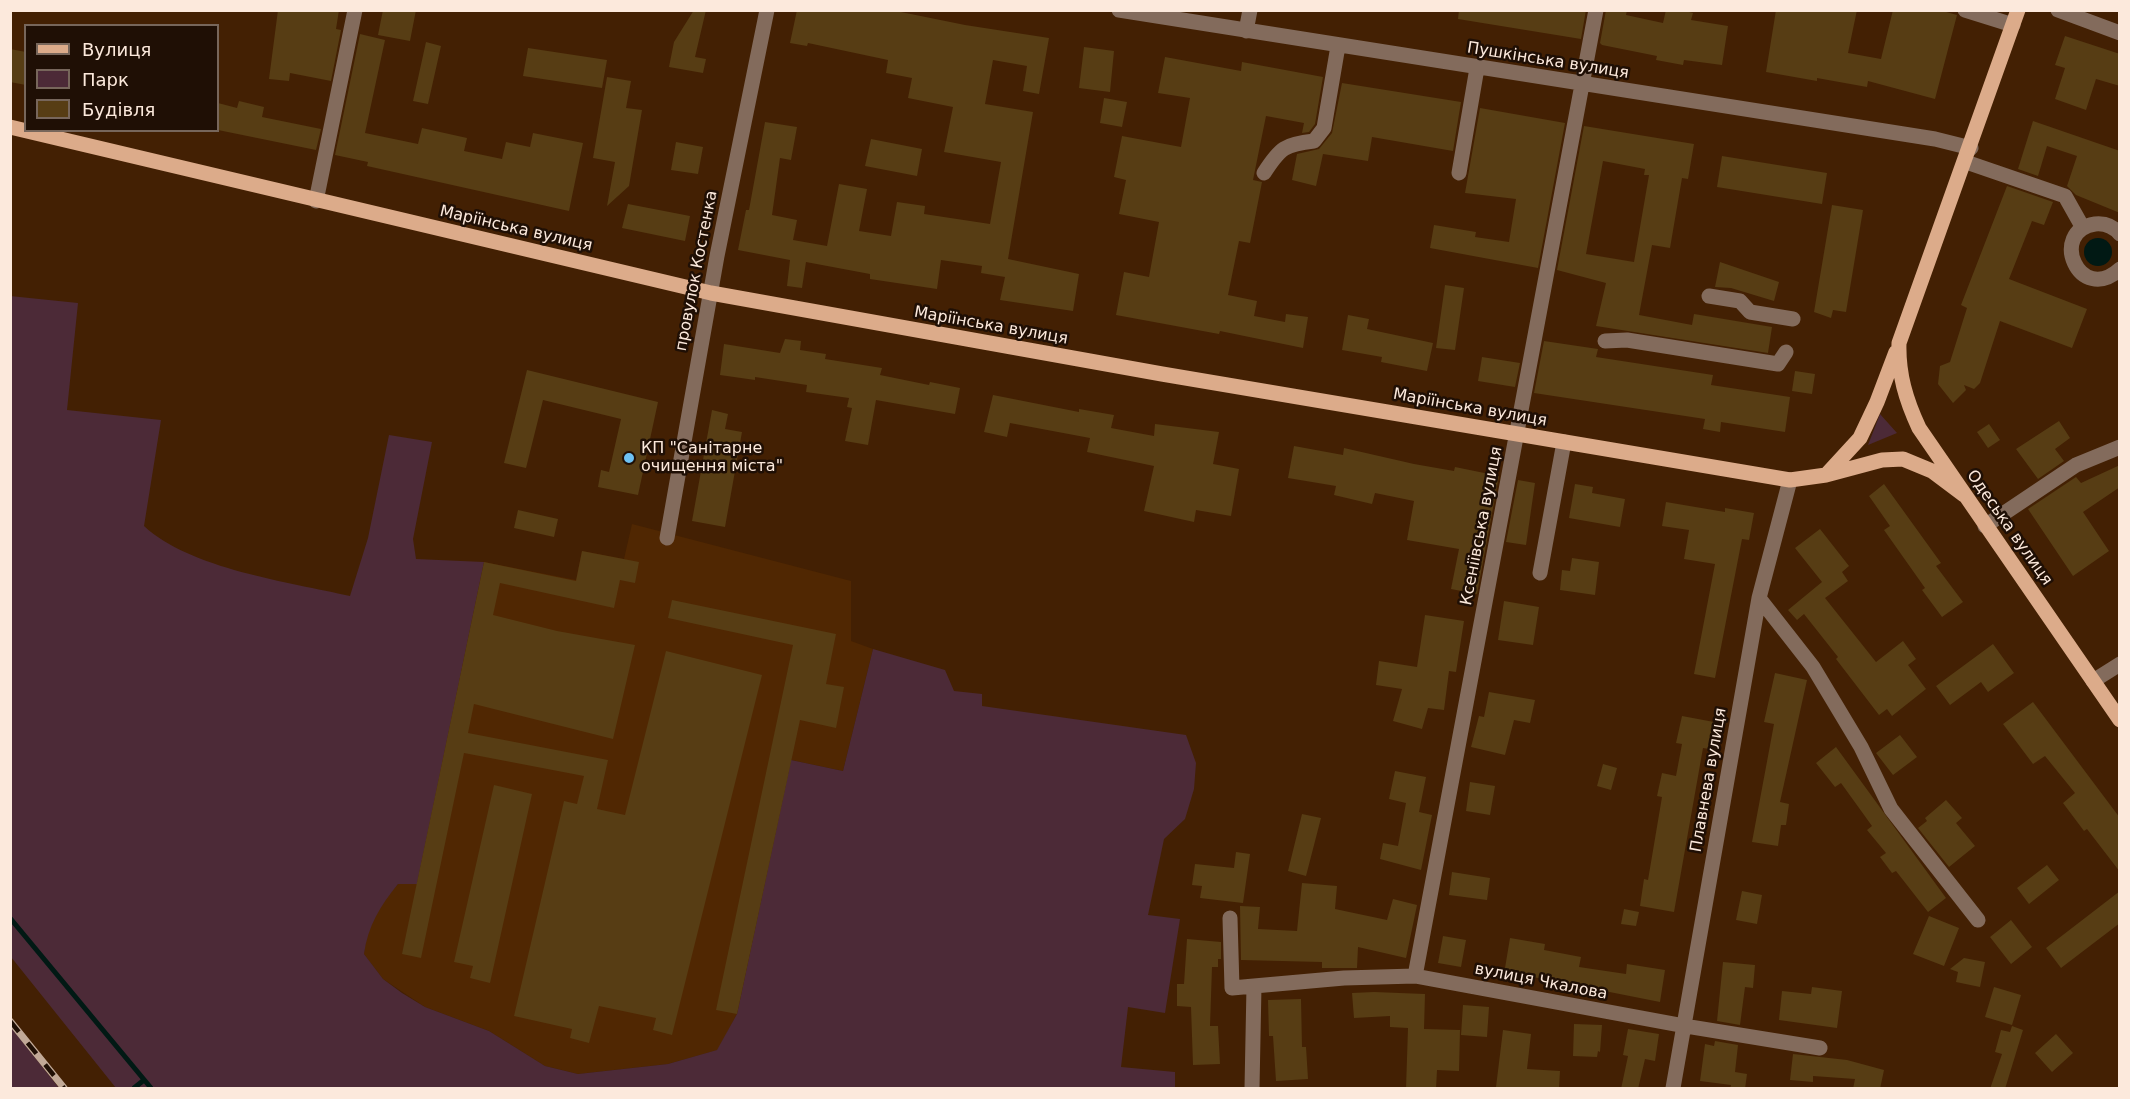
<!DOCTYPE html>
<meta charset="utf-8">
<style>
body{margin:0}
#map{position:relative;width:2130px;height:1099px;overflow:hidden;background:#432003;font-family:"DejaVu Sans",sans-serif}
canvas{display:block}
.frame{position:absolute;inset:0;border:12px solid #fce9dc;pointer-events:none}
.legend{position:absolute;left:24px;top:24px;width:195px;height:108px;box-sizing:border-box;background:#1f0f05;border:2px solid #77665b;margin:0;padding:8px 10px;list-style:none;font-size:18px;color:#fce9dc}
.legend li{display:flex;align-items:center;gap:12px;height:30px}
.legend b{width:30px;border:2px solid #77665b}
</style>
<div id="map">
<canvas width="2130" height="1099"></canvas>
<div class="frame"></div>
<ul class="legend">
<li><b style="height:8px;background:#dcab8a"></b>Вулиця</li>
<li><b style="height:16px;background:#4c2a37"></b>Парк</li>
<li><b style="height:16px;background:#573d14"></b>Будівля</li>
</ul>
</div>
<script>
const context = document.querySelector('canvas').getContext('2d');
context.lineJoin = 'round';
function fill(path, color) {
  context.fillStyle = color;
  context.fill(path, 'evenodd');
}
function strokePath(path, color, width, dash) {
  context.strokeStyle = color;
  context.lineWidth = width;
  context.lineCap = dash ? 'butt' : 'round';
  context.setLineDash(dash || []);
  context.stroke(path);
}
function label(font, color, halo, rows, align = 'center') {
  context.font = font + ' "DejaVu Sans",sans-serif';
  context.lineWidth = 5;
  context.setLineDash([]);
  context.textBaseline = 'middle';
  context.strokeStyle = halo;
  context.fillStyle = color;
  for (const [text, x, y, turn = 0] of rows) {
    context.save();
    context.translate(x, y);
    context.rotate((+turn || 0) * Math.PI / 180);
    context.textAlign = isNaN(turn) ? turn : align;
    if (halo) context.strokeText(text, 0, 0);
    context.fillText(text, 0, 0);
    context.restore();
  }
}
const built = new Path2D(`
 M 632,524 L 851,581 L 851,641 L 873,649 L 843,771 L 791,760 L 737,1014 L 718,1050 L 668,1064 L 578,1074 L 545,1066 L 489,1031 L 425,1007 L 383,979 L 364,954 L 367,931 L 380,905 L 398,884 L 417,884 L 484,562 L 576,580 L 582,551 L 624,559 Z`);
const green = new Path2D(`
 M 10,296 L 78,303 L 67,410 L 161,420 L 144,526 C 190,569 289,582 350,596 L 368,538 L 389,435 L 432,442 L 413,539 L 416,559 L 484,562 L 417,884 L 398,884 C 380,906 368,926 364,954 L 383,979 L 402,993 L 425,1007 L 489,1031 L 545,1066 L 578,1074 L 668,1064 L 717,1050 L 737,1014 L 791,760 L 843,771 L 873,649 L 945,670 L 954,691 L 982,694 L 982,706 L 1186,735 L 1196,763 L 1194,789 L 1185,819 L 1164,839 L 1148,915 L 1180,919 L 1165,1013 L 1128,1007 L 1121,1067 L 1175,1072 L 1175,1088 L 116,1088 L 11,957 Z
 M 1880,414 L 1897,433 L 1868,445 Z
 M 11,1027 L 59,1088 L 11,1088 Z`);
const water = new Path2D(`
 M2084 252a14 14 0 1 1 28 0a14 14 0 1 1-28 0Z`);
const stream = new Path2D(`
 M 10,918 L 151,1088
 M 134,1088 L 144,1080`);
const building = new Path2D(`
 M 278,10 L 339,10 L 336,29 L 341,30 L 331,81 L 290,73 L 289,81 L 269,79 Z
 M 383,10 L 416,10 L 410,41 L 378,35 Z
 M 694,10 L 706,10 L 695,57 L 706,59 L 703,73 L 669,67 L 674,42 Z
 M 797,10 L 891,10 L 965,25 L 1049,38 L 1039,94 L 1023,91 L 1027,66 L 993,60 L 985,104 L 1033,112 L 1008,259 L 1079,274 L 1073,311 L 1000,300 L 1005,277 L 981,273 L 982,266 L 941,260 L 937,289 L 870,279 L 870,274 L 806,262 L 802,288 L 787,286 L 790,260 L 738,250 L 746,210 L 749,210 L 765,122 L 797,127 L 791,160 L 780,158 L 772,215 L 797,220 L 793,240 L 827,246 L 839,184 L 867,189 L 859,231 L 891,236 L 897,202 L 925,206 L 924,214 L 990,224 L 1001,162 L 944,152 L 953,107 L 908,98 L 912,78 L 886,73 L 888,60 L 808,43 L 807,46 L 790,43 Z
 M 1459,10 L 1586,10 L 1581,39 L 1458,19 Z
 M 1606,10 L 1627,10 L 1626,15 L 1663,23 L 1666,10 L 1681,10 L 1693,13 L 1691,20 L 1728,26 L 1722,65 L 1684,60 L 1683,65 L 1656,60 L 1657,56 L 1602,45 L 1600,43 Z
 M 1776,10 L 1857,10 L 1848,53 L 1881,59 L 1893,10 L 1939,10 L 1957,15 L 1935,99 L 1868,81 L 1867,87 L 1817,78 L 1817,81 L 1766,72 Z
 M 360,34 L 385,40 L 365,133 L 418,144 L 422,128 L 467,138 L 464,151 L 502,159 L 506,142 L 530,147 L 533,133 L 583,143 L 569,211 L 367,166 L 368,162 L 335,155 Z
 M 2065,36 L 2120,54 L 2120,86 L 2096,79 L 2086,110 L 2055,99 L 2065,68 L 2055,65 Z
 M 426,42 L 441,46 L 428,104 L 413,101 Z
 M 1084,47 L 1114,51 L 1110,92 L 1079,88 Z
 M 528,48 L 607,60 L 602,88 L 523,76 Z
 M 10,49 L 26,52 L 26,85 L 10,82 Z
 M 1165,57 L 1241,71 L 1242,62 L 1323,77 L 1315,124 L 1309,132 L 1302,133 L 1304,123 L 1266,116 L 1253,180 L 1262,182 L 1250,243 L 1239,241 L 1228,295 L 1257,301 L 1254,316 L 1285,322 L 1286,314 L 1308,317 L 1303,348 L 1220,331 L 1219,334 L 1116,315 L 1124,272 L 1149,277 L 1159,222 L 1119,214 L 1126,180 L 1114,177 L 1122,136 L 1181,147 L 1190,98 L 1158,93 Z
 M 607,77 L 631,81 L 626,108 L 642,110 L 629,186 L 607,206 L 615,162 L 593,158 Z
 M 1342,83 L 1461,102 L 1453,151 L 1372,137 L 1368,161 L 1323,154 L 1316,186 L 1292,180 L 1297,154 L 1319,149 L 1332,133 Z
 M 1104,98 L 1127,102 L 1122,127 L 1100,123 Z
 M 239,101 L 264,107 L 262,117 L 321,129 L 316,150 L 218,130 L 218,103 L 237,108 Z
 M 1480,108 L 1565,123 L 1538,268 L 1430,248 L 1434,225 L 1476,232 L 1475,237 L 1509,242 L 1516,199 L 1465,193 Z
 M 2033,121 L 2120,151 L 2120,213 L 2076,195 L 2067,186 L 2077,156 L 2047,146 L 2038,176 L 2018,169 Z
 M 1584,126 L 1694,144 L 1688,179 L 1682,178 L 1670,248 L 1652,245 L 1639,315 L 1692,325 L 1694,314 L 1772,327 L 1768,353 L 1596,326 L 1606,283 L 1557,270 ZM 1603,161 L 1645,169 L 1644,175 L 1649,175 L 1634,262 L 1586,254 Z
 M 871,139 L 922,149 L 917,176 L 865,166 Z
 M 676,142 L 703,147 L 698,174 L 671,170 Z
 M 1722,156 L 1827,173 L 1822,204 L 1717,187 Z
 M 2007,186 L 2053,202 L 2044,225 L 2032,221 L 2009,279 L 2087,309 L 2072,348 L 2000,321 L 1980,383 L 1974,389 L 1964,385 L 1966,390 L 1953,403 L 1938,384 L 1940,366 L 1950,362 L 1967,308 L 1961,305 Z
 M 628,204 L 690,216 L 685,241 L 622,228 Z
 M 1832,205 L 1863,210 L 1846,312 L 1833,310 L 1831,318 L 1814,312 Z
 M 1720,262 L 1779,282 L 1774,301 L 1731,288 L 1715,287 Z
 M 1445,285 L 1464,288 L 1455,350 L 1436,348 Z
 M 1348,315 L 1369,319 L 1367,329 L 1433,343 L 1427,371 L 1381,362 L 1382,357 L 1342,350 Z
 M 785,339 L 801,341 L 800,350 L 826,354 L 825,359 L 882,368 L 880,375 L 929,385 L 930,382 L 960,388 L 955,414 L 876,400 L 868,445 L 845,441 L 852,408 L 847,407 L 849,398 L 806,392 L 807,385 L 755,377 L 755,380 L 720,375 L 724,344 L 780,353 Z
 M 1544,341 L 1598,349 L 1596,357 L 1713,375 L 1711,385 L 1790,397 L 1785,432 L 1721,422 L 1720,432 L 1703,429 L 1705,419 L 1534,393 Z
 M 1482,357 L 1520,363 L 1515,387 L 1478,381 Z
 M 527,370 L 658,402 L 638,495 L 598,487 L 601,470 L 609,472 L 621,419 L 543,400 L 526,468 L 504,463 Z
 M 1795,371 L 1815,374 L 1812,394 L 1792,391 Z
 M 993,395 L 1079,412 L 1079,409 L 1114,415 L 1111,428 L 1154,436 L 1155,424 L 1219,432 L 1213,464 L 1239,469 L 1231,516 L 1196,510 L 1194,522 L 1144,511 L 1154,466 L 1087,452 L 1090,438 L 1010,423 L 1007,437 L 984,432 Z
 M 712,410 L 728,414 L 725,429 L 742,432 L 725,527 L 692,521 Z
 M 2059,421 L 2070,438 L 2055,449 L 2064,461 L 2038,479 L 2016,449 Z
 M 1989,424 L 2000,440 L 1988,448 L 1977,432 Z
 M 1294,446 L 1343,455 L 1344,448 L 1414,464 L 1454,471 L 1455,467 L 1499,476 L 1477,594 L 1451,589 L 1459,549 L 1407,540 L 1414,501 L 1375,493 L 1372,504 L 1334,495 L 1336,486 L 1288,478 Z
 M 2120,465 L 2120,487 L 2083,512 L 2109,551 L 2073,576 L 2028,509 L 2076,477 L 2081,483 Z
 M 1518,480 L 1535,483 L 1526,545 L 1506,542 Z
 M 1575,484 L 1593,487 L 1592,493 L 1625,499 L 1620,527 L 1569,518 Z
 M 1884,484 L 1941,563 L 1936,566 L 1963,602 L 1942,617 L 1922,590 L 1925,588 L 1884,530 L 1890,526 L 1869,496 Z
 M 1666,502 L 1725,512 L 1725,508 L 1754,513 L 1749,540 L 1742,539 L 1715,678 L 1694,674 L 1715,564 L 1684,559 L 1689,530 L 1662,526 Z
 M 518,510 L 558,519 L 554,537 L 514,528 Z
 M 1820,529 L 1849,566 L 1842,572 L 1848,581 L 1825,598 L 1876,662 L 1903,641 L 1916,659 L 1908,665 L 1926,689 L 1892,716 L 1887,709 L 1879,715 L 1836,659 L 1838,657 L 1804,614 L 1797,620 L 1788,610 L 1822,582 L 1795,548 Z
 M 582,551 L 639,562 L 635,583 L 620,580 L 614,608 L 500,583 L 493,615 L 557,631 L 635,645 L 613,739 L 474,704 L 468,733 L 608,760 L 597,809 L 625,815 L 666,651 L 762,675 L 672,1035 L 653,1030 L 656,1018 L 599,1006 L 589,1043 L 570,1038 L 572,1029 L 514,1016 L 564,801 L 577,804 L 584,776 L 464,753 L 421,958 L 402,954 L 484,562 L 576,581 Z
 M 1572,558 L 1599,562 L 1595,595 L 1560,590 L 1562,570 L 1570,571 Z
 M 672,600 L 836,634 L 826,684 L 844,687 L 836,728 L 800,720 L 737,1014 L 716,1010 L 793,645 L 668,618 Z
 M 1504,601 L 1539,607 L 1533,645 L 1498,640 Z
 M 1425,615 L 1464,621 L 1456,672 L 1449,671 L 1444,710 L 1428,708 L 1422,729 L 1393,721 L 1402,689 L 1376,685 L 1379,661 L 1417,667 Z
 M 1993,644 L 2014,673 L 1988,692 L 1981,682 L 1950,705 L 1936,686 Z
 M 1775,673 L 1807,680 L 1780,802 L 1789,804 L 1786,825 L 1781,825 L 1778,846 L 1752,842 L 1774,724 L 1764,722 Z
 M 1489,692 L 1535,700 L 1530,723 L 1514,720 L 1505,755 L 1471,747 L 1479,716 L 1484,717 Z
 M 2033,702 L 2120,818 L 2120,872 L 2087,829 L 2084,831 L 2063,803 L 2075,793 L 2045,756 L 2033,764 L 2003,724 Z
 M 1682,716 L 1714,722 L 1709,749 L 1703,748 L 1674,912 L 1640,906 L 1644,879 L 1648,880 L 1662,797 L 1657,796 L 1662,773 L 1676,776 L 1682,744 L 1676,743 Z
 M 1900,735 L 1917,757 L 1893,775 L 1876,753 Z
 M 1836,747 L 1946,898 L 1928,912 L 1896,871 L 1892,873 L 1880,857 L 1886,853 L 1867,830 L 1872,826 L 1841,783 L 1835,787 L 1816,763 Z
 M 1603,764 L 1617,768 L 1611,790 L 1597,786 Z
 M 1395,771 L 1426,777 L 1419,812 L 1432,815 L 1421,870 L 1380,859 L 1383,843 L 1398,846 L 1406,803 L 1389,799 Z
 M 1470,782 L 1495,786 L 1490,815 L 1466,811 Z
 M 494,785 L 532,794 L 490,983 L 470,978 L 473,966 L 454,962 Z
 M 1946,800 L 1962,818 L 1956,823 L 1975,846 L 1949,867 L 1918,828 L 1927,821 L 1925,818 Z
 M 1302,814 L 1321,818 L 1306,876 L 1288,871 Z
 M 1236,852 L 1250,854 L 1243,903 L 1200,898 L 1202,886 L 1192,885 L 1195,864 L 1234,868 Z
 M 2047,865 L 2059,880 L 2029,904 L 2017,888 Z
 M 1452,872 L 1490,878 L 1487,900 L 1449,895 Z
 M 1302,883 L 1337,886 L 1335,909 L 1387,920 L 1393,899 L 1417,905 L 1406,958 L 1358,947 L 1357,968 L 1322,968 L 1322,962 L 1241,960 L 1240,906 L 1260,907 L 1258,929 L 1297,931 Z
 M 1742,891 L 1762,895 L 1757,924 L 1736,920 Z
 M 2120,891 L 2120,923 L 2061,968 L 2046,948 Z
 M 1624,909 L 1639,912 L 1636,926 L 1621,924 Z
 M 1929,916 L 1959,928 L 1944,966 L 1913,954 Z
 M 2011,920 L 2032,947 L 2011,964 L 1990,937 Z
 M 1443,936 L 1466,940 L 1461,967 L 1438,963 Z
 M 1510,938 L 1545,944 L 1544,950 L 1581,957 L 1579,967 L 1626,974 L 1627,964 L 1665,970 L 1660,1002 L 1539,978 L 1504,974 Z
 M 1187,939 L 1221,942 L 1221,959 L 1218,959 L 1218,967 L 1212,967 L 1210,1026 L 1218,1026 L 1220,1064 L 1193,1065 L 1191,1007 L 1177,1006 L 1177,984 L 1184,984 Z
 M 1964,958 L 1985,962 L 1980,987 L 1956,982 L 1958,972 L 1950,969 Z
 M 1723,962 L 1755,965 L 1753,988 L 1745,987 L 1740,1025 L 1717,1021 Z
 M 1812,987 L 1842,991 L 1837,1028 L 1779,1020 L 1782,991 L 1811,994 Z
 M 1994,987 L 2021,995 L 2012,1025 L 1985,1017 Z
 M 1374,992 L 1425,994 L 1424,1029 L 1460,1030 L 1459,1071 L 1437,1070 L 1436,1089 L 1406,1089 L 1408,1028 L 1390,1027 L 1390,1016 L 1354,1018 L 1352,993 Z
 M 1301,999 L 1302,1047 L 1306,1047 L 1308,1079 L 1276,1081 L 1273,1036 L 1269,1036 L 1268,1000 Z
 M 1463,1005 L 1489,1007 L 1487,1037 L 1461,1035 Z
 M 1574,1024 L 1602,1025 L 1600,1052 L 1598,1051 L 1597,1057 L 1573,1056 Z
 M 2012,1026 L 2023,1030 L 2005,1089 L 1990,1089 L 2002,1054 L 1995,1052 L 2001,1030 L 2010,1032 Z
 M 1628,1029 L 1659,1034 L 1655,1061 L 1645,1059 L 1638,1089 L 1621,1089 L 1628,1056 L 1623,1055 Z
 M 1503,1030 L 1531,1034 L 1527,1069 L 1560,1071 L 1559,1089 L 1496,1087 Z
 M 2056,1034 L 2073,1053 L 2052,1072 L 2035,1053 Z
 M 1715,1041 L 1738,1045 L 1735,1072 L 1747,1074 L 1745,1089 L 1730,1089 L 1731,1085 L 1700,1081 L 1705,1044 L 1714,1046 Z
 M 1793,1054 L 1847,1060 L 1884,1070 L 1880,1089 L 1853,1089 L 1855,1079 L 1813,1076 L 1813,1082 L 1790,1080 Z`);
const minor = new Path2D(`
 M 1119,10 L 1935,139 L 1971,148
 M 1965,10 L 2013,25
 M 2058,10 L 2120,33
 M 1246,31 L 1250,10
 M 1966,162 L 2065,196 L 2083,228
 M 1264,173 C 1280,148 1285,144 1314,141 L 1324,128 L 1338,46
 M 1459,173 L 1477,68
 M 316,201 L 355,10
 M 2120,234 C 2113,226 2104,223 2095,224 C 2048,231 2079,306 2120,269
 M 1709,296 L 1740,301 L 1750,312 L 1793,319
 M 1605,341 L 1627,340 L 1778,364 L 1786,352
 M 1985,526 L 2076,465 L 2120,447
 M 667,538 L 717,256 L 767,10
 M 1540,573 L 1564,442
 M 1759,598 L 1813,667 L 1861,747 L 1891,809 L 1978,920
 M 2093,681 L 2120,664
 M 1230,918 L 1232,988 L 1254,986 L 1252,1088
 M 1415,976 L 1596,10
 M 1254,986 L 1344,978 L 1415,976 L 1685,1026 L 1820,1048
 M 1673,1088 L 1759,598 L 1790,480`);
const major = new Path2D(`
 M 2018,10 L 1899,343 C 1898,374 1906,400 1919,428 L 2120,720
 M 10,127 L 711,293 L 1162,374 L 1790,480 L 1826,475 L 1882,460 L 1903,459 L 1932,471 L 1964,495
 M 1826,475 L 1860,438 L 1877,402 L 1896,352`);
const rail = new Path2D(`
 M 10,1021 L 64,1088`);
const markers = [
 [629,458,6,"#6ec2f3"]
];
const streetNames = [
 ["Пушкінська вулиця",1548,61,9],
 ["Маріїнська вулиця",516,229,13],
 ["провулок Костенка",697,271,-79],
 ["Маріїнська вулиця",991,326,10],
 ["Маріїнська вулиця",1470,408,10],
 ["Ксеніївська вулиця",1482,526,-79],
 ["Одеська вулиця",2009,528,55],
 ["Плавнева вулиця",1709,780,-80],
 ["вулиця Чкалова",1541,982,11]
];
const poiNames = [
 ["КП \"Санітарне",641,449],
 ["очищення міста\"",641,467]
];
fill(built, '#502702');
fill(green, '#4c2a37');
fill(water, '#011914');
strokePath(stream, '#011914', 5);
fill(building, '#573d14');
strokePath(minor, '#836b5c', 15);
strokePath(major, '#dcab8a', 15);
strokePath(rail, '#c1a997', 7);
strokePath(rail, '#1f0f05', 4.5, [14]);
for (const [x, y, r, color] of markers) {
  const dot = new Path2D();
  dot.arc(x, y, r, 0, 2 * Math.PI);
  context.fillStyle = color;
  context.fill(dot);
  strokePath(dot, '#1f0f05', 2);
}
label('16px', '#fce9dc', '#1f0f05', streetNames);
label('16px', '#fce9dc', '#1f0f05', poiNames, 'left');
</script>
